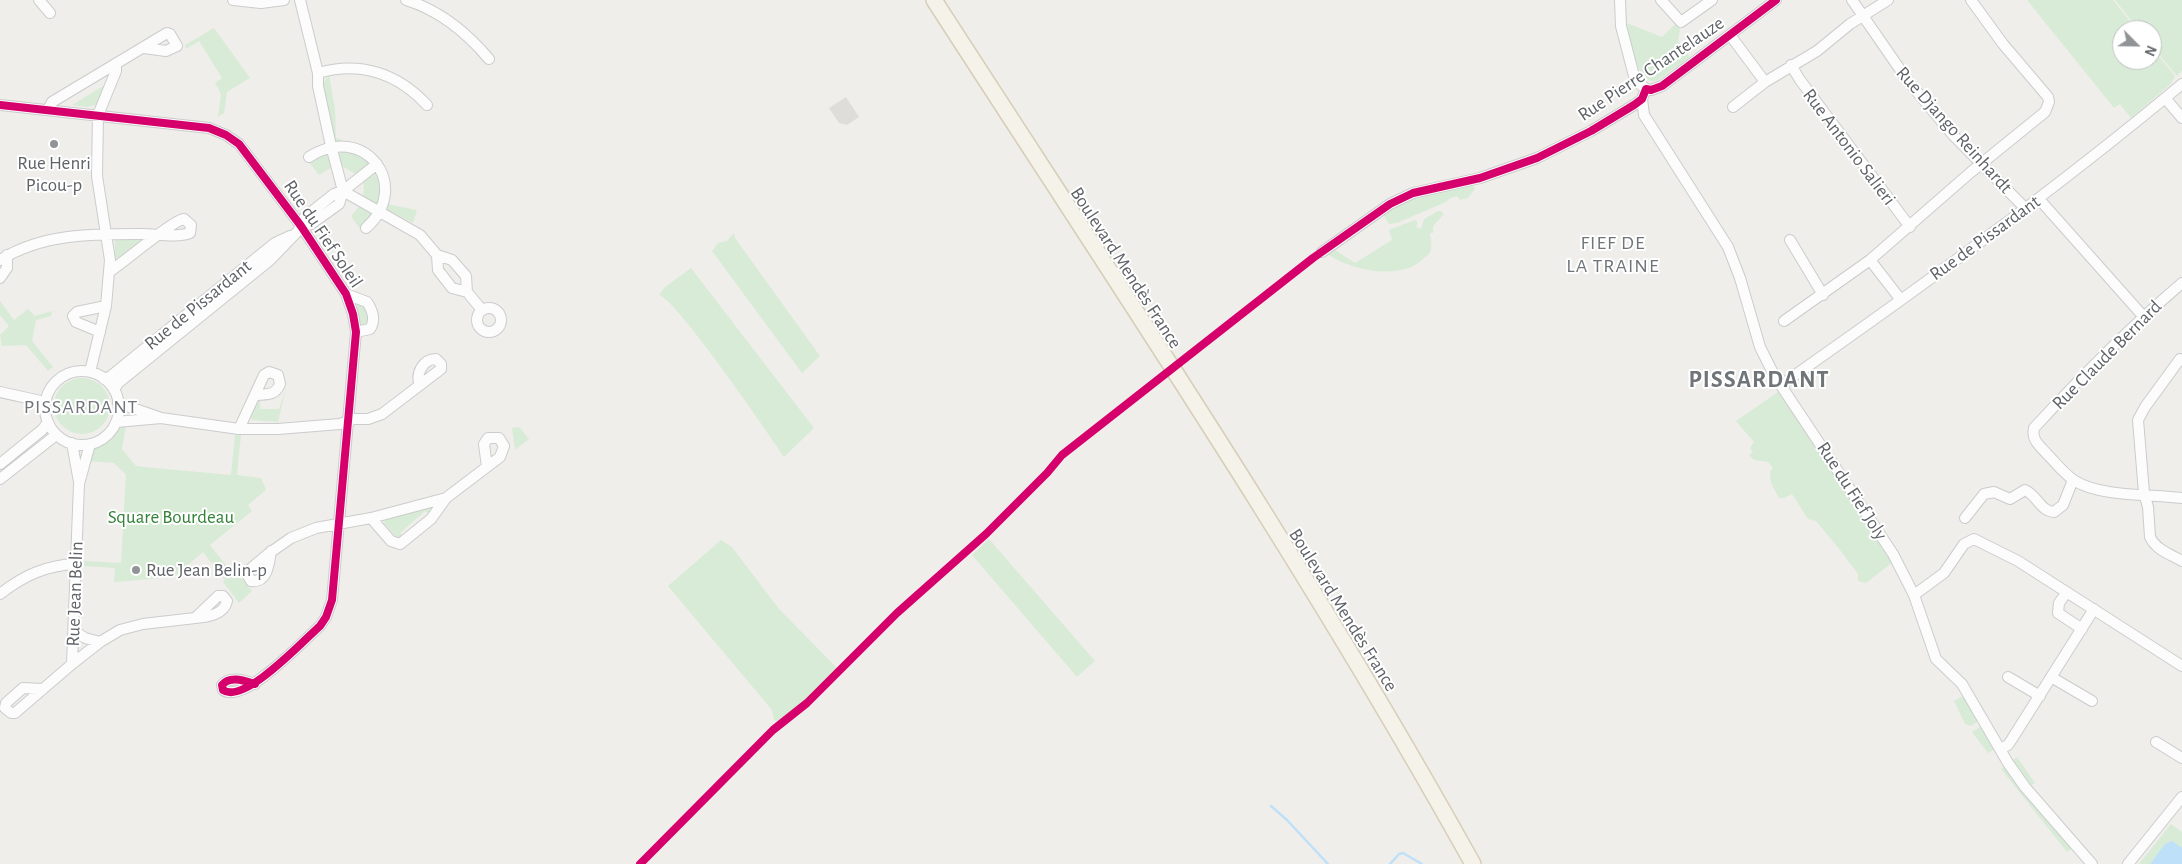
<!DOCTYPE html>
<meta charset="utf-8">
<style>
body{margin:0}
#map{position:relative;width:2182px;height:864px;overflow:hidden;background:#efeeea;font-family:"Alegreya Sans",sans-serif}
canvas{display:block}
.north{position:absolute;left:2112px;top:20px;width:50px;height:50px;box-sizing:border-box;background:#fff;border:1px solid #bfc1c3;border-radius:50%;rotate:113deg;font-size:14px;font-weight:700;line-height:20px;text-align:center;color:#5f6368}
.north::after{content:'';display:block;margin:auto;width:18px;height:22px;background:#919496;clip-path:polygon(50% 0,100% 100%,50% 72%,0 100%)}
</style>
<div id="map">
<canvas width="2182" height="864"></canvas>
<div class="north">N</div>
</div>
<script>
const context = document.querySelector('canvas').getContext('2d');
context.lineJoin = 'round';
function fill(path, color) {
  context.fillStyle = color;
  context.fill(path, 'evenodd');
}
function strokePath(path, color, width, dash) {
  context.strokeStyle = color;
  context.lineWidth = width;
  context.lineCap = dash ? 'butt' : 'round';
  context.setLineDash(dash || []);
  context.stroke(path);
}
function label(font, color, halo, rows, align = 'center') {
  context.font = font + ' "Alegreya Sans",sans-serif';
  context.lineWidth = 4;
  context.setLineDash([]);
  context.textBaseline = 'middle';
  context.strokeStyle = halo;
  context.fillStyle = color;
  for (const [text, x, y, turn = 0] of rows) {
    context.save();
    context.translate(x, y);
    context.rotate((+turn || 0) * Math.PI / 180);
    context.textAlign = isNaN(turn) ? turn : align;
    if (halo) context.strokeText(text, 0, 0);
    context.fillText(text, 0, 0);
    context.restore();
  }
}
const industrial = new Path2D(`
 M 846,97 L 859,117 L 847,125 L 839,123 L 829,108 Z`);
const green = new Path2D(`
 M 2027,0 L 2113,0 L 2137,30 L 2122,30 L 2122,60 L 2152,60 L 2152,48 L 2175,76 L 2171,84 L 2131,118 L 2120,104 L 2114,108 Z
 M 2115,0 L 2182,0 L 2182,71 L 2177,76 L 2152,46 L 2152,30 L 2139,30 Z
 M 1627,23 L 1662,37 L 1676,23 L 1680,29 L 1678,41 L 1690,57 L 1658,80 C 1637,89 1629,37 1627,23 Z
 M 214,28 L 250,78 L 227,92 L 224,113 L 218,117 L 221,94 L 215,83 L 222,78 L 199,41 L 186,49 L 185,45 Z
 M 329,75 L 335,109 L 336,138 L 341,139 L 340,142 L 334,142 L 322,85 Z
 M 105,85 L 98,104 L 88,107 L 72,105 Z
 M 335,149 L 357,152 L 371,163 L 357,175 L 344,167 L 338,167 Z
 M 327,151 L 331,168 L 319,175 L 309,162 Z
 M 376,172 L 382,184 L 378,207 L 363,199 L 364,187 L 362,180 Z
 M 1472,183 L 1475,189 L 1468,198 L 1460,200 L 1457,196 L 1450,198 L 1446,202 L 1397,223 L 1389,224 L 1383,214 L 1418,194 Z
 M 387,204 L 417,210 L 413,223 L 385,209 Z
 M 359,207 L 374,215 L 360,229 L 351,216 Z
 M 1438,211 L 1441,211 L 1444,214 L 1433,226 L 1433,233 L 1430,233 C 1430,238 1432,244 1431,248 C 1431,255 1425,256 1422,260 C 1399,281 1349,270 1326,253 L 1332,248 L 1355,263 L 1392,240 L 1389,230 L 1415,220 L 1418,222 L 1416,227 L 1421,229 L 1424,219 Z
 M 734,233 L 735,238 L 820,356 L 802,373 L 712,251 L 718,243 L 727,241 Z
 M 115,239 L 117,238 L 145,239 L 119,260 L 115,257 Z
 M 691,268 L 814,428 L 784,457 C 768,433 677,300 659,295 L 665,287 Z
 M 0,301 L 14,320 L 28,309 L 35,316 L 52,311 L 51,316 L 36,320 L 32,341 L 53,367 L 48,371 L 26,345 L 2,346 L 0,335 L 9,326 L 0,315 Z
 M 358,302 L 365,304 L 369,321 L 363,326 L 360,324 L 356,306 Z
 M54 406a28 28 0 1 1 56 0a28 28 0 1 1-56 0Z
 M 286,388 L 278,422 L 252,420 L 251,416 L 259,400 L 260,399 L 260,409 L 279,409 Z
 M 1781,390 L 1894,561 L 1866,583 L 1858,581 L 1858,574 L 1840,550 L 1816,521 L 1808,519 L 1792,494 L 1784,498 L 1779,498 L 1771,483 L 1770,472 L 1773,468 L 1768,462 L 1754,460 L 1749,455 L 1753,452 L 1750,448 L 1754,442 L 1736,421 Z
 M 120,423 L 126,426 L 122,449 L 136,466 L 144,467 L 231,475 L 235,435 L 241,435 L 237,475 L 261,478 L 266,490 L 248,505 L 252,511 L 210,545 L 233,574 L 236,572 L 252,591 L 239,603 L 223,582 L 225,580 L 203,552 L 174,577 L 114,582 L 115,568 L 84,566 L 84,561 L 121,563 L 126,475 L 114,463 L 88,461 L 92,448 C 105,445 113,435 120,423 Z
 M 519,427 L 529,439 L 515,450 L 512,428 Z
 M 428,506 L 432,509 L 431,516 L 425,511 L 400,533 L 405,538 L 398,539 L 384,523 L 387,517 Z
 M 989,539 L 1095,661 L 1077,677 L 972,555 Z
 M 721,540 L 732,547 L 779,609 L 838,669 L 793,712 L 778,721 L 774,720 L 772,710 L 668,586 Z
 M 1965,695 L 1978,721 L 1971,726 L 1965,724 L 1954,701 Z
 M 1982,726 L 1995,749 L 1988,753 L 1972,732 Z
 M 2017,757 L 2035,783 L 2031,785 L 2013,760 Z
 M 2005,766 L 2072,848 L 2067,852 L 2001,769 Z
 M 2171,824 L 2182,832 L 2182,864 L 2139,864 Z`);
const water = new Path2D(`
 M 2172,841 L 2182,848 L 2182,864 L 2150,864 L 2165,844 Z`);
const stream = new Path2D(`
 M 1271,806 L 1287,820 L 1328,864
 M 1390,864 L 1399,854 L 1403,853 L 1422,864`);
const minor = new Path2D(`
 M 39,0 L 50,13
 M 233,0 L 261,3 L 284,0
 M 300,0 L 318,73 L 318,86 L 331,146 L 343,191 L 339,204 L 311,224 L 301,226
 M 406,0 C 439,10 467,33 489,59
 M 1620,0 L 1621,26 L 1634,76 L 1637,82 L 1646,89
 M 1661,0 L 1681,22 L 1712,0
 M 1852,0 L 1908,81 L 1953,135 L 2025,208
 M 1730,35 L 1765,82 L 1733,107
 M 1791,65 L 1800,80 L 1910,227
 M 318,73 C 360,61 397,73 427,105
 M 1765,82 L 1817,51 L 1850,24 L 1888,0
 M 1646,89 L 1651,90 L 1662,86 L 1776,0
 M 2165,98 L 2182,118
 M 1642,99 L 1644,115 L 1728,247 L 1740,278 L 1760,347 L 1774,375 L 1893,554 L 1914,595 L 1936,659 L 1962,684 L 2008,763 L 2025,787 L 2092,864
 M 0,105 L 209,128 L 226,135 L 239,144 L 301,226 L 346,294 L 353,314 L 356,332 L 332,600 L 326,617 L 320,626 C 304,640 244,705 223,690 L 222,685 C 230,675 245,681 255,684
 M 48,110 L 52,102 L 167,33 L 170,34 L 177,46 L 166,51 L 144,48
 M 309,157 C 363,121 414,185 366,228
 M 343,191 L 420,235 L 437,255 L 452,260 L 466,276 L 467,292 L 482,310
 M 2039,199 L 2143,316
 M 1790,240 L 1823,295
 M 1322,252 L 1390,204 L 1413,193 L 1480,178 L 1537,158 L 1591,131 L 1634,105 L 1642,99 L 1646,89
 M 437,255 L 438,270 L 452,288 L 467,292
 M 0,260 C 43,233 93,234 143,234 C 157,234 176,238 190,233 L 191,225 L 184,219 C 173,220 123,263 109,272
 M 1870,260 L 1901,300
 M 0,278 L 7,268 L 7,255
 M 2182,283 C 2129,328 2081,377 2034,428 C 2031,440 2040,446 2047,454 C 2056,463 2064,474 2075,481 C 2101,497 2151,494 2182,498
 M 346,294 L 367,302 C 373,311 376,320 370,329 L 356,332
 M477 320a12 12 0 1 1 24 0a12 12 0 1 1-24 0Z
 M 1784,321 L 1870,260 L 1971,172 L 2045,112 L 2049,102 L 2048,97 L 2003,44 L 1971,0
 M 100,332 L 76,322 L 73,316 L 77,312 L 106,306
 M 2180,359 L 2145,407 L 2138,420 L 2144,493 L 2148,507 L 2150,537 C 2156,550 2170,554 2182,561
 M45 408a37 37 0 1 1 74 0a37 37 0 1 1-74 0Z
 M 90,372 L 106,306 L 110,260 L 97,176 L 98,115 L 116,71 L 116,65
 M 104,379 L 111,376 L 275,243 L 290,236
 M 1781,385 C 1918,289 2054,191 2182,84
 M 114,390 L 118,383 L 270,260 L 298,231 L 305,217 L 334,194 L 343,191 L 377,164
 M 0,392 L 45,402
 M 118,403 L 161,418 L 239,429 L 278,429 L 340,424 L 354,419 L 368,419 L 382,414 L 441,369 L 441,364 L 436,359 C 423,359 415,374 420,385
 M 116,422 L 161,418
 M 239,429 L 264,375 L 269,372 L 278,375 L 280,384 C 275,396 267,394 255,395
 M 72,443 L 79,482
 M 0,464 L 42,430 L 48,422
 M 0,479 L 56,435
 M 371,518 L 391,541 L 400,544 L 431,519 L 446,498
 M 1965,518 L 1984,494 L 1994,492 L 2010,499 L 2025,490 C 2037,495 2040,511 2054,512 L 2063,505 L 2073,480
 M 271,551 C 269,563 268,583 251,581 L 247,574 L 249,570 L 268,554 L 291,538 L 316,528 L 371,518 L 446,498 L 500,457 L 504,446 L 499,438 L 488,438 L 484,444 L 487,467
 M 2067,592 L 2059,603 L 2058,613 L 2082,629
 M 0,594 C 23,576 46,565 76,564
 M 1914,595 L 1944,573 L 1964,544 L 1974,539 L 2018,561 L 2182,666
 M 74,631 L 85,638 L 100,642
 M 72,664 L 100,642 L 120,630 L 143,624 L 195,618 L 218,596 L 223,596 L 227,601 C 224,615 207,617 195,618
 M 2008,677 L 2040,696
 M 2051,677 L 2092,701
 M 42,689 L 23,688 L 6,703 L 5,708 L 11,713 L 15,713 L 72,664 L 79,484 L 90,444
 M 2156,742 L 2182,758
 M 2000,749 L 2008,745 L 2012,739 L 2094,609
 M 2128,864 L 2182,797`);
const primary = new Path2D(`
 M 934,0 C 1118,285 1308,567 1473,864`);
const cycleway = new Path2D(`
 M 0,105 L 209,128 L 226,135 L 239,144 L 301,226 L 346,294 L 353,314 L 356,332 L 332,600 L 326,617 L 320,626 C 304,640 244,705 223,690 L 222,685 C 230,675 245,681 255,684
 M 640,864 L 773,730 L 807,703 L 897,613 L 986,534 L 1047,473 L 1062,455 L 1313,258 L 1390,204 L 1413,193 L 1480,178 L 1537,158 L 1591,131 L 1634,105 L 1642,99 L 1646,89 L 1651,90 L 1662,86 L 1776,0`);
const markers = [
 [54,144,5,"#919496"],
 [136,570,5,"#919496"]
];
const streetNames = [
 ["Rue Pierre Chantelauze",1651,69,-34],
 ["Rue Django Reinhardt",1954,130,48],
 ["Rue Antonio Salieri",1849,147,53],
 ["Rue du Fief Soleil",323,234,56],
 ["Rue de Pissardant",1985,238,-36],
 ["Boulevard Mendès France",1126,268,57],
 ["Rue de Pissardant",198,305,-39],
 ["Rue Claude Bernard",2107,355,-45],
 ["Rue du Fief Joly",1852,491,57],
 ["Rue Jean Belin",75,594,-88],
 ["Boulevard Mendès France",1343,610,58]
];
const poiNames = [
 ["Rue Henri",54,163],
 ["Picou-p",54,185],
 ["Rue Jean Belin-p",146,570,"left"]
];
const parkNames = [
 ["Square Bourdeau",171,517]
];
const neighbourhoodNames = [
 ["FIEF DE",1613,243],
 ["LA TRAINE",1613,266],
 ["PISSARDANT",81,407]
];
const districtNames = [
 ["PISSARDANT",1759,380]
];
fill(industrial, '#dfddda');
fill(green, '#d8ebd6');
fill(water, '#bfe0f9');
strokePath(stream, '#bfe0f9', 2.5);
strokePath(minor, '#cbcccc', 12);
strokePath(primary, '#d7ceb8', 18);
strokePath(minor, '#fdfcfc', 10);
strokePath(primary, '#f4f2e9', 15);
strokePath(cycleway, '#d6006c', 8);
for (const [x, y, r, color] of markers) {
  const dot = new Path2D();
  dot.arc(x, y, r, 0, 2 * Math.PI);
  context.fillStyle = color;
  context.fill(dot);
  strokePath(dot, '#fff', 2);
}
label('19px', '#5f6368', '#fff', streetNames);
label('19px', '#5f6368', '#fff', poiNames);
label('19px', '#348238', '#fff', parkNames);
context.letterSpacing = '1px';
label('20px', '#70757a', '#fff', neighbourhoodNames);
context.letterSpacing = '0px';
context.letterSpacing = '1px';
label('bold 24px', '#70757a', '#fff', districtNames);
context.letterSpacing = '0px';
</script>
